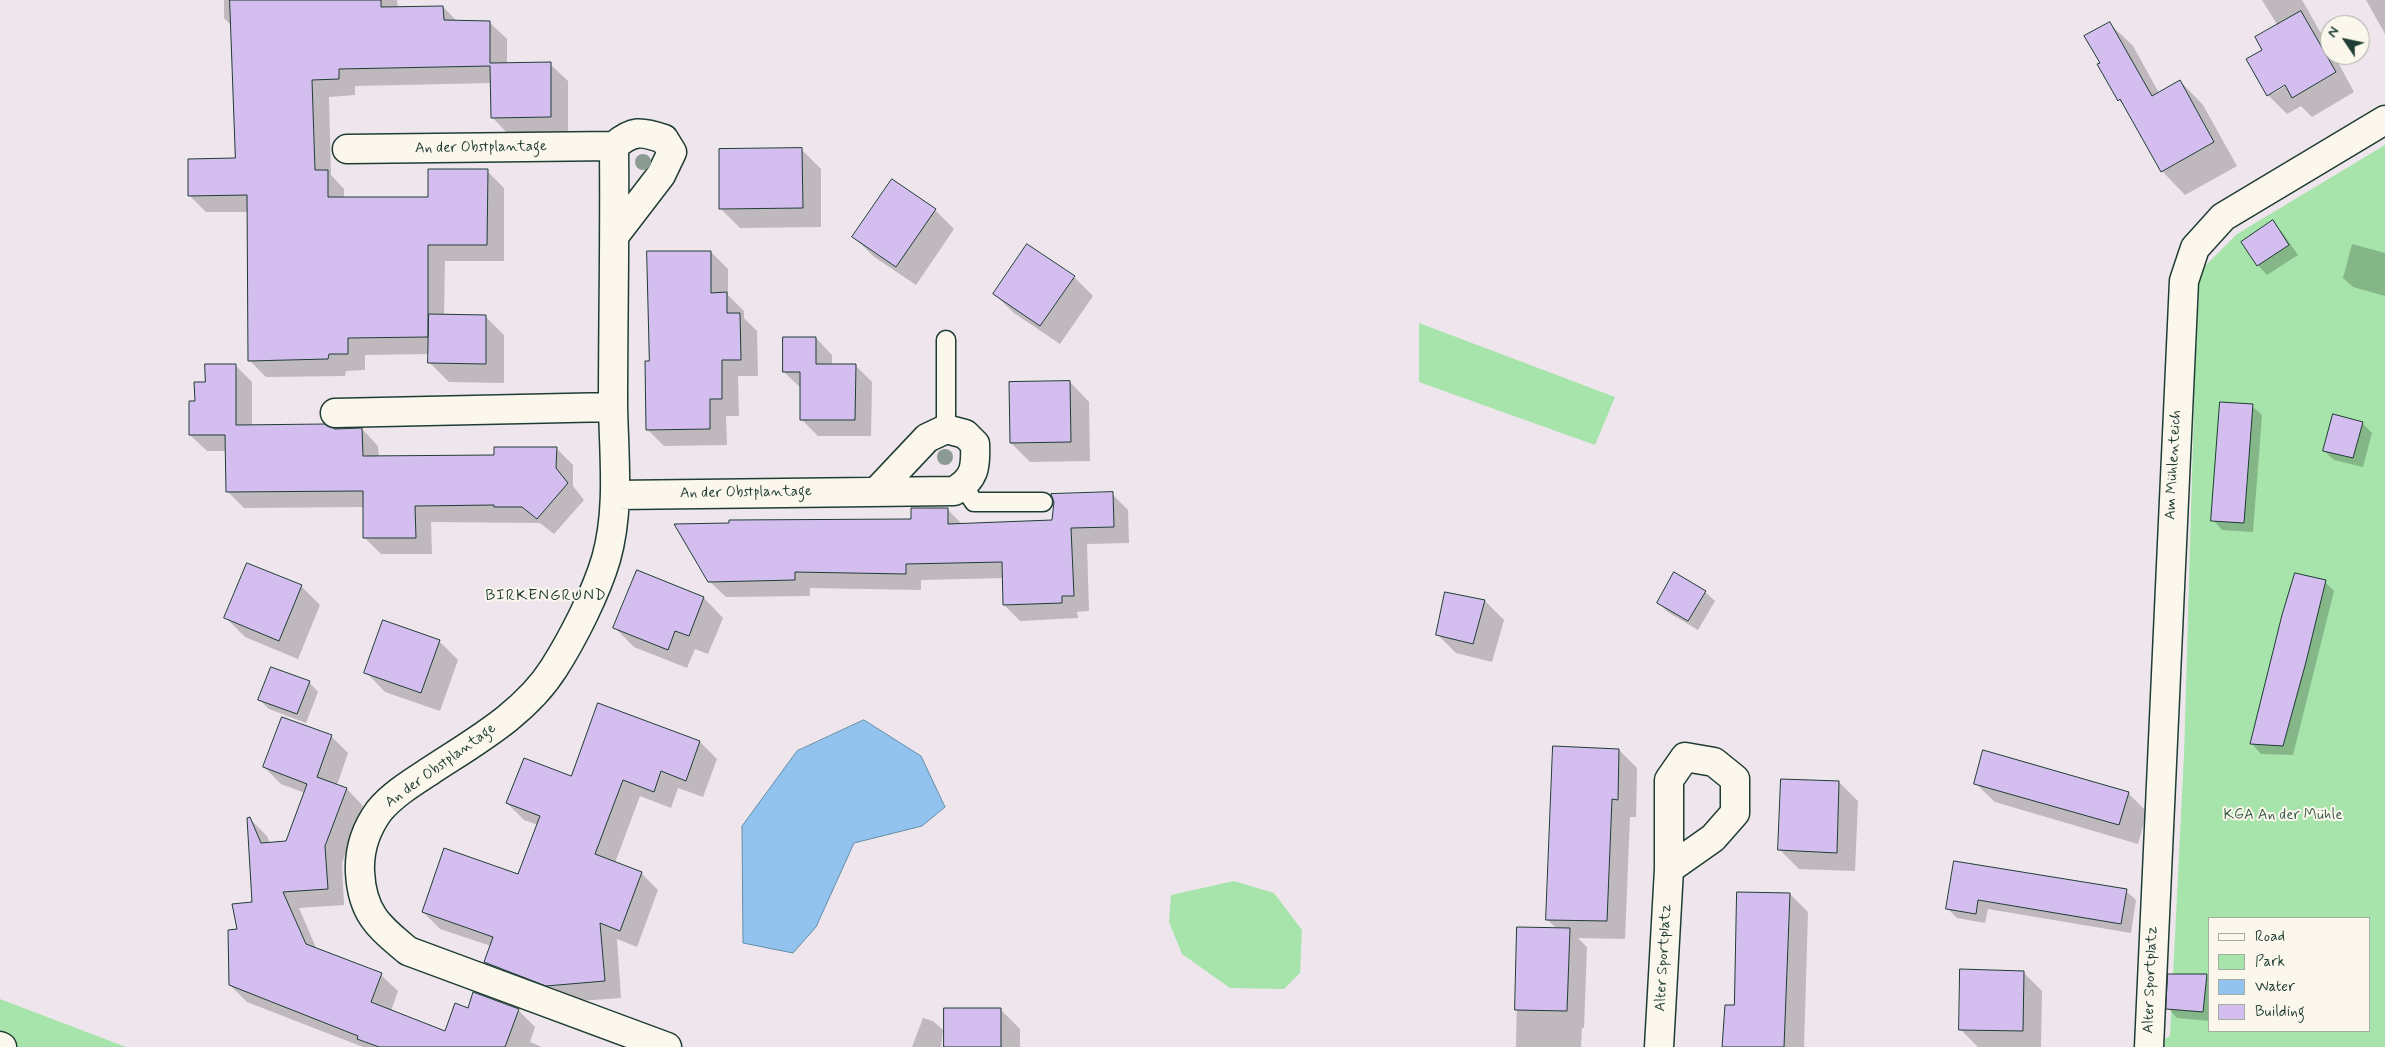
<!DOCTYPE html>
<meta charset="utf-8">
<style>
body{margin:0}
#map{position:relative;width:2385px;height:1047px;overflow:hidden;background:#efe6ed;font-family:Mynerve,sans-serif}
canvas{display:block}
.legend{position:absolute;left:2208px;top:917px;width:162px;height:115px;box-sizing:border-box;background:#fbf7ec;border:1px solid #a3ada2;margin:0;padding:6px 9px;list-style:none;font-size:15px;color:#1f3d34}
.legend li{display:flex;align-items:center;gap:10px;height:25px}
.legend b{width:25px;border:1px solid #a3ada2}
.north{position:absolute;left:2320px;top:15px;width:50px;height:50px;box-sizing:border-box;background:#fbf7ec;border:1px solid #a3ada2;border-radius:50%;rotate:304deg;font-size:14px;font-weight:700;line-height:20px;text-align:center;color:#1f3d34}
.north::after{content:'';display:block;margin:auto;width:18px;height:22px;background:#1f3d34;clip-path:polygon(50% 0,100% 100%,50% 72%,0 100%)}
</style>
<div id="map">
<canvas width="2385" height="1047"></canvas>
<ul class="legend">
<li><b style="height:6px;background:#fbf7ec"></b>Road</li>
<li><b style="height:14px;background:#a6e4ab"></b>Park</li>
<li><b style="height:14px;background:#92c3ee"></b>Water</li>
<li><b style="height:14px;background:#d3beef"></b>Building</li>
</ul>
<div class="north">N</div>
</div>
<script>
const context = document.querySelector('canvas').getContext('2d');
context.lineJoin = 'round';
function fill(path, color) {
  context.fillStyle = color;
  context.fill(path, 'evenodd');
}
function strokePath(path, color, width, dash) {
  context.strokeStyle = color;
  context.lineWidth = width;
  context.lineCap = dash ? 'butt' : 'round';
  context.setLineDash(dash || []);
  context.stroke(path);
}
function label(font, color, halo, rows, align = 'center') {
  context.font = font + ' Mynerve,sans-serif';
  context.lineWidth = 4;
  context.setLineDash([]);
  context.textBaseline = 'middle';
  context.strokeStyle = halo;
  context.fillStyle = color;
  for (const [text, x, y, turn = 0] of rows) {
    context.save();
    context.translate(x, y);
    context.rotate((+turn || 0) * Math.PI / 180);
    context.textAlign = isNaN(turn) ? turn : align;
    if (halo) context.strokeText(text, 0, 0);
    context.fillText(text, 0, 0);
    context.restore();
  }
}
const green = new Path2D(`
 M 2385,145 L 2385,1047 L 2150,1047 L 2170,1036 L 2184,755 L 2195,370 L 2200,271 L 2237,234 ZM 2209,918 L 2369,918 L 2369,1031 L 2209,1031 Z
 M 1419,323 L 1615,397 L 1595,445 L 1419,382 Z
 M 1234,881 L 1274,893 L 1302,930 L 1300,973 L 1284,989 L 1230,988 L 1182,954 L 1169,922 L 1171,895 Z
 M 0,999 L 126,1047 L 0,1047 Z`);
const water = new Path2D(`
 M 864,720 L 921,756 L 945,807 L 922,826 L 854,843 L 816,927 L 793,953 L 743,943 L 742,826 L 797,751 Z`);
const shadow = new Path2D(`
 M 224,0 L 397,0 L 398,8 L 443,7 L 458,22 L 489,22 L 507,39 L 507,64 L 550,64 L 568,81 L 568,134 L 509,135 L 492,117 L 491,83 L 355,86 L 355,95 L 329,97 L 331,175 L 344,189 L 344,198 L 429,199 L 487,171 L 504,188 L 504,261 L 445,261 L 444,315 L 485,316 L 504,335 L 504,383 L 449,382 L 430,363 L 430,354 L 365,355 L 365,370 L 346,371 L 345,376 L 266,377 L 249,360 L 249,212 L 206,212 L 189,195 L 236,159 L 232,26 L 224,18 Z
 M 2262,0 L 2302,0 L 2330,49 L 2330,55 L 2334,55 L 2354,92 L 2312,117 L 2301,106 L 2287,114 L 2268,95 L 2263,50 L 2278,26 ZM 2290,81 L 2291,83 L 2272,94 L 2272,91 Z
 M 2366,0 L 2385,0 L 2385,34 Z
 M 2109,23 L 2133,46 L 2159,93 L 2180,81 L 2203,105 L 2237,166 L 2185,195 L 2162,171 L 2126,107 L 2119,100 L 2101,63 Z
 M 802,150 L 821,169 L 821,227 L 740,228 L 721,209 Z
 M 935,210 L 954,229 L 916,285 L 873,256 L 854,237 Z
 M 2272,222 L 2282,232 L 2298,255 L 2267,275 L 2258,265 Z
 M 2352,244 L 2385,253 L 2385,296 L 2353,287 L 2343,278 Z
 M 711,252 L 728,269 L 728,295 L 744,311 L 744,318 L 757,331 L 758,376 L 738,376 L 739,416 L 726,416 L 727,445 L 664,446 L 647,429 L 650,362 Z
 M 1074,277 L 1093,296 L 1060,344 L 1014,313 L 994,294 Z
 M 816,338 L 832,355 L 832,365 L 855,365 L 872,382 L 871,436 L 818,436 L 802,420 L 802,389 L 784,372 Z
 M 235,365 L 252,382 L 252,426 L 362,429 L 378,446 L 379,457 L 496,456 L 556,448 L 573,465 L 573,486 L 584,500 L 554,534 L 540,523 L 431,522 L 432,554 L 381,554 L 364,537 L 364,507 L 244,508 L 228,492 L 227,451 L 207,451 L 190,435 L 196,402 L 206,383 Z
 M 1070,382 L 1089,402 L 1090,461 L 1030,462 L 1011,443 Z
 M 2252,406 L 2262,415 L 2253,532 L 2222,530 L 2213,520 Z
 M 2362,423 L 2372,433 L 2363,467 L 2334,460 L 2324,451 Z
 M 1112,494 L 1128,510 L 1129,543 L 1087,544 L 1089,611 L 1077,612 L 1078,618 L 1020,621 L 1004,605 L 1004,578 L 921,580 L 921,590 L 810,588 L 810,596 L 726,597 L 709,581 L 948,510 L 963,525 L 1053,521 Z
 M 637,572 L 704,598 L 723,618 L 708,654 L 695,649 L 687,668 L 634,647 L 615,628 Z
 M 2325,582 L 2334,591 L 2293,755 L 2261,754 L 2252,744 Z
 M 301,586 L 320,605 L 298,659 L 245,637 L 226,618 Z
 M 1705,592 L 1715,601 L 1698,630 L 1668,612 L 1658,603 Z
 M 1485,601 L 1504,620 L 1492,662 L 1456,653 L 1437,634 Z
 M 439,641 L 458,660 L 440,711 L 385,692 L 366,672 Z
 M 309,682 L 318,692 L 306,723 L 269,709 L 260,700 Z
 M 598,704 L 700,742 L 717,759 L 703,797 L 678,788 L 671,808 L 640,796 L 615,863 L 641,873 L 658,890 L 637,947 L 617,939 L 621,998 L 564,1002 L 502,979 L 485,962 L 491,946 L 440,929 L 423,912 L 519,876 L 538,825 L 524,820 L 507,803 L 571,778 Z
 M 331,736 L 348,753 L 337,785 L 347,789 L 363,806 L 342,863 L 344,905 L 299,908 L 317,950 L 381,975 L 398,991 L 391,1011 L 446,1033 L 469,1009 L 518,1010 L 535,1027 L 530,1042 L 542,1047 L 363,1047 L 247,1002 L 230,985 L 238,930 L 253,903 L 250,819 L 267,836 L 270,844 L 287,843 L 305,793 L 281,784 L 264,767 Z
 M 1619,750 L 1637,768 L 1636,817 L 1630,817 L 1625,939 L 1578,938 L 1587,947 L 1584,1028 L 1582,1028 L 1581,1047 L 1516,1047 L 1518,928 L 1557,929 L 1547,919 Z
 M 1839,782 L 1858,801 L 1855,871 L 1799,869 L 1780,850 Z
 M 1975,783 L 2128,793 L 2147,812 L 2138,844 L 1995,802 Z
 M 1955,862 L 2126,891 L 2136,900 L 2131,933 L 1988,909 L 1985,923 L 1957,918 L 1948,909 Z
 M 1790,894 L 1808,912 L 1804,1047 L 1724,1047 L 1735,1007 Z
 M 2023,972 L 2042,991 L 2041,1047 L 1978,1047 L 1960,1029 Z
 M 2206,976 L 2209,978 L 2209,1021 L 2177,1018 L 2168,1008 Z
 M 1001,1010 L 1020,1029 L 1020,1047 L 945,1047 Z
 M 923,1018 L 933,1021 L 943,1030 L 941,1047 L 912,1047 Z`);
const building = new Path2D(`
 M 230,0 L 381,0 L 381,7 L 443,6 L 444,20 L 490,21 L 490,63 L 551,62 L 551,117 L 491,118 L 490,66 L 339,69 L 339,79 L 312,80 L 315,170 L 328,170 L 328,197 L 428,197 L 428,169 L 488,169 L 487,245 L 428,245 L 428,337 L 348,338 L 348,354 L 329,354 L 328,359 L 248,361 L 247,195 L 188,196 L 188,159 L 235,158 Z
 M 2301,11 L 2336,72 L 2292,98 L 2285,85 L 2267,96 L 2246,59 L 2262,50 L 2255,37 Z
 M 2110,22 L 2152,96 L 2180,80 L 2214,142 L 2161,172 L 2120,99 L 2118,101 L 2097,64 L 2100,63 L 2084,36 Z
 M 802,148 L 803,208 L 719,209 L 719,149 Z
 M 892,179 L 936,209 L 896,267 L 852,237 Z
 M 2273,220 L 2289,245 L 2257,266 L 2241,242 Z
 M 1027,244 L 1075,276 L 1040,326 L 993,294 Z
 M 647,251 L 711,251 L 711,293 L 727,292 L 727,313 L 740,313 L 741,360 L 722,360 L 722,399 L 710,399 L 710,429 L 646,430 L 645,361 L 649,361 Z
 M 429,314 L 486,315 L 486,364 L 428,363 Z
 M 783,337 L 816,337 L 816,364 L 856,364 L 855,420 L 800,420 L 800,372 L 783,372 Z
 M 205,364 L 236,364 L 236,425 L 325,424 L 335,429 L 362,428 L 363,456 L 494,455 L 494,447 L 557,447 L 556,468 L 568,483 L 537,519 L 522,507 L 494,507 L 494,505 L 415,506 L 416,538 L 363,538 L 363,491 L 226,492 L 225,435 L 189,435 L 189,401 L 195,401 L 194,382 L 205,382 Z
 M 1070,381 L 1071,442 L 1010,443 L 1009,382 Z
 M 2220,402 L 2253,404 L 2244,523 L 2211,521 Z
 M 2333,414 L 2363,422 L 2353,458 L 2323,451 Z
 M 1113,492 L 1114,527 L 1071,528 L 1074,596 L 1062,596 L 1062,603 L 1003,605 L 1002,562 L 906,564 L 906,574 L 795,572 L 795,580 L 708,582 L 674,524 L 729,523 L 729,520 L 911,519 L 911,508 L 948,508 L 948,524 L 1052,520 L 1054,502 L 1051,494 Z
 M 247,563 L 302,585 L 279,641 L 224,618 Z
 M 637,570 L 704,597 L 689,636 L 675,631 L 668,650 L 613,628 Z
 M 1674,572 L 1706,591 L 1688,621 L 1657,603 Z
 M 2295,573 L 2326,580 L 2306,662 L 2283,746 L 2250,744 L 2282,615 Z
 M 1445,592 L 1485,600 L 1473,644 L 1436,635 Z
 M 383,620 L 440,640 L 421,693 L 364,673 Z
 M 271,667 L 310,681 L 297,714 L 258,700 Z
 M 598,703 L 700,741 L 686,781 L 661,771 L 654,792 L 623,780 L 595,854 L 642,872 L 620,931 L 600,923 L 605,981 L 546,986 L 484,962 L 493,937 L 422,912 L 444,848 L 518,874 L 540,816 L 506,803 L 524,758 L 571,776 Z
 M 282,717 L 332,735 L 317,777 L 347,788 L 325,846 L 328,889 L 283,892 L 306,944 L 382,973 L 371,1002 L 445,1031 L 455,1003 L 468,1008 L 473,992 L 519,1009 L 505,1047 L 379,1047 L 357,1039 L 358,1036 L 229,985 L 228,930 L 237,929 L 232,904 L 252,902 L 247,818 L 250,817 L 261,843 L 286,841 L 307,784 L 263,767 Z
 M 1553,746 L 1619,749 L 1618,800 L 1612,799 L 1607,921 L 1546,920 Z
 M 1983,750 L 2129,792 L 2119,825 L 1974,784 Z
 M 1781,779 L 1839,781 L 1837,853 L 1778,850 Z
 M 1954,861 L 2127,889 L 2121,924 L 1978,900 L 1976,914 L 1946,909 Z
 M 1737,892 L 1790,893 L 1784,1047 L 1722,1047 L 1725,1005 L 1734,1005 Z
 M 1517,927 L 1570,928 L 1567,1011 L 1515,1010 Z
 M 1960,969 L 2024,971 L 2023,1031 L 1959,1030 Z
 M 2168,974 L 2207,974 L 2203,1012 L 2166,1009 Z
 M 944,1008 L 1001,1008 L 1001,1047 L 944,1047 Z`);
const service = new Path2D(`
 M 946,429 L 946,340
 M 963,486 L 974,502 L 1043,502`);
const minor = new Path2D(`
 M 347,149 L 614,146
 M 615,235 L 661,175 L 672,152 L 664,139 C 641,131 633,130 614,146 C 615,233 613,320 613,406 C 614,457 620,510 606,559 C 596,593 573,638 554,668 C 525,714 474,742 430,771 C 413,782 392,795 379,811 C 366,829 359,850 360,872 C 362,913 378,926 408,951 L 667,1047
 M 335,413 L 613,407
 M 616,495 L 954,491 C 975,479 976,467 975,444 L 965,434 L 946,429 L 927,438 L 877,491
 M 0,1046 L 2,1047
 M 1659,1047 L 1669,869 L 1669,780 L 1685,757 L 1714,762 L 1735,779 L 1735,813 L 1713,838 L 1669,869
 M 2149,1047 L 2184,281 L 2195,248 L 2223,217 L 2385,120`);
const trees = [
 [643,162],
 [945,457]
];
const streetNames = [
 ["An der Obstplantage",481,148,-1],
 ["Am Mühlenteich",2174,465,-87],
 ["An der Obstplantage",746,493,-1],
 ["An der Obstplantage",441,766,-36],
 ["Alter Sportplatz",1664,958,-87],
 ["Alter Sportplatz",2151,980,-88]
];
const parkNames = [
 ["KGA An der Mühle",2283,816]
];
const neighbourhoodNames = [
 ["BIRKENGRUND",546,597]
];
fill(green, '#a6e4ab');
fill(water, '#92c3ee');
strokePath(water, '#648da4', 1);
fill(shadow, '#0003');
fill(building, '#d3beef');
strokePath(building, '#1f3d34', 1);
strokePath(service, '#1f3d34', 21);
strokePath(minor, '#1f3d34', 31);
strokePath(service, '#fbf7ec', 18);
strokePath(minor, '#fbf7ec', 28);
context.fillStyle = '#8b9b94';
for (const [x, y] of trees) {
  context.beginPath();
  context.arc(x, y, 8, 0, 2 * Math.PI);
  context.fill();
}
label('15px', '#1f3d34', '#fbf7ec', streetNames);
label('15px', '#3a5e4c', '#fbf7ec', parkNames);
context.letterSpacing = '1px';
label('16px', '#1f3d34', '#fbf7ec', neighbourhoodNames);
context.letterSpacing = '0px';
</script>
